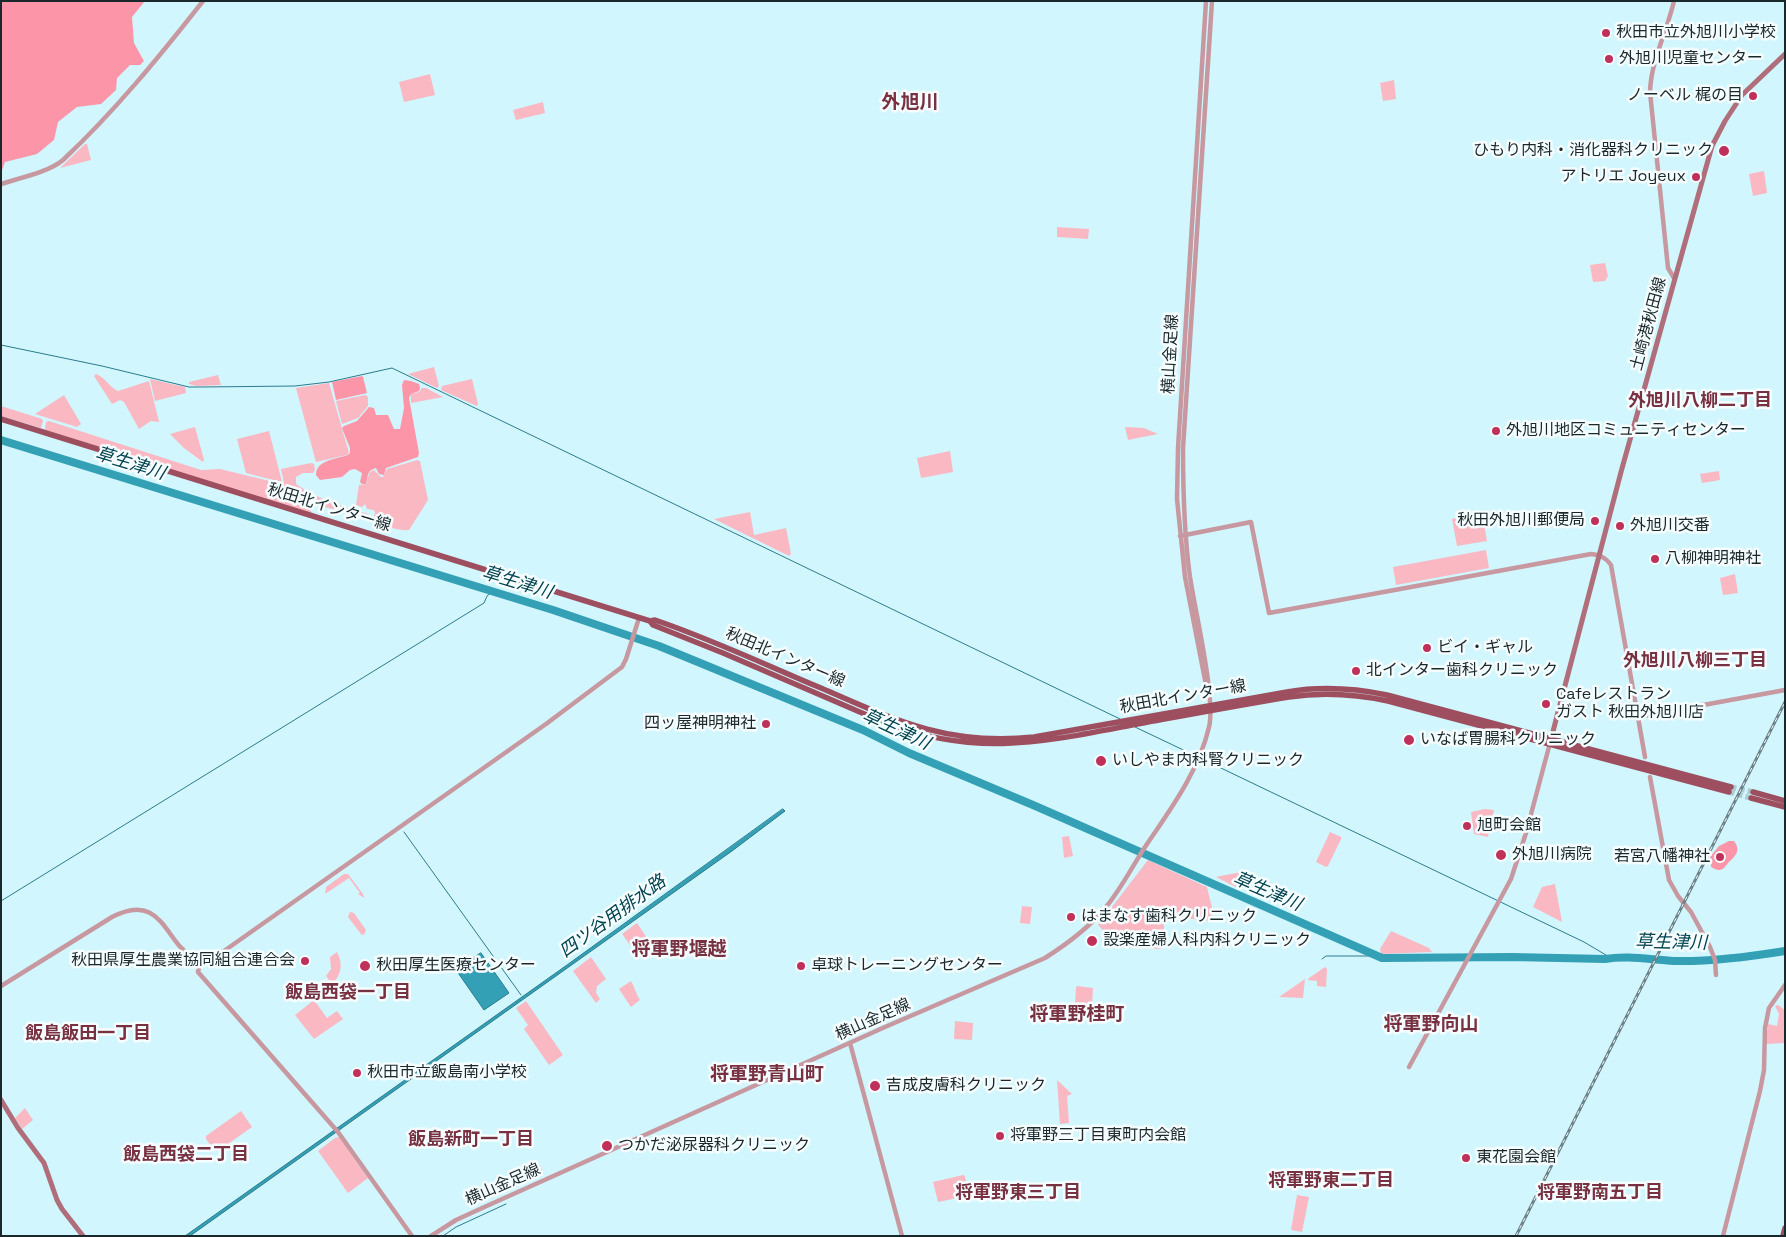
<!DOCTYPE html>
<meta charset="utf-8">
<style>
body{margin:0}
#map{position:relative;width:1786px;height:1237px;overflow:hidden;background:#d1f6fe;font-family:"Space Grotesk",sans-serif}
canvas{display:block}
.frame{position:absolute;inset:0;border:2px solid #1a272b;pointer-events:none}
</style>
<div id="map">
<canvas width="1786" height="1237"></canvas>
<div class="frame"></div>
</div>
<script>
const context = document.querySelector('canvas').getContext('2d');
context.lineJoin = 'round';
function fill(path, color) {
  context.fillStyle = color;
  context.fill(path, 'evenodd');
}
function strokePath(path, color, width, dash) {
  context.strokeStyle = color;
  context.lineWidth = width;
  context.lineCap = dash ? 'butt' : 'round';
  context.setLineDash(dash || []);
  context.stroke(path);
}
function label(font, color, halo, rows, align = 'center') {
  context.font = font + ' "Space Grotesk","Noto Sans JP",sans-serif';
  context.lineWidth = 5;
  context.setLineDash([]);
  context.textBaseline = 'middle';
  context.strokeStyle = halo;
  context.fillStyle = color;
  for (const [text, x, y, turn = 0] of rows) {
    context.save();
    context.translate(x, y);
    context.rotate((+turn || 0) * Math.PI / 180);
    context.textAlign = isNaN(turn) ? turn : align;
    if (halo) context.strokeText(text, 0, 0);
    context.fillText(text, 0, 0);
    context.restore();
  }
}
const green = new Path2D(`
 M 430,74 L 435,95 L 404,102 L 399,82 Z
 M 1394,80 L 1396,99 L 1383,101 L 1380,83 Z
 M 543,102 L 545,113 L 516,120 L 513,110 Z
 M 85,144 L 87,144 L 91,160 L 60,168 Z
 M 1764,171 L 1767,193 L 1753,196 L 1749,174 Z
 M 1057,227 L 1089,229 L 1088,239 L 1057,237 Z
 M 1605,263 L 1608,276 L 1605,281 L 1593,282 L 1590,265 Z
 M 434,367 L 439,386 L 437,388 L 408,374 Z
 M 96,374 C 106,378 109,387 118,391 L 149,381 L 159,422 L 151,421 L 139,429 L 124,402 L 120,400 L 112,404 L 94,376 Z
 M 218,375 L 221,385 L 197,386 L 189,384 L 189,382 Z
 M 150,379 L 185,387 L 186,393 L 155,401 Z
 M 472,379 L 478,404 L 477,406 L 441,390 L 442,386 Z
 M 329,383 L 349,453 L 347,455 L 316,462 L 296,388 Z
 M 422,388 L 426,388 L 443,397 L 411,403 L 411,394 L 419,392 Z
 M 64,395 L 81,424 L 77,427 L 35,414 Z
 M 365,395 L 368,397 L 368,406 L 358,418 L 342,424 L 336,401 Z
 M 1,406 L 42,419 L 43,421 L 41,428 L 1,416 Z
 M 49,421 L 201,470 L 220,469 L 282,484 L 284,483 L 281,469 L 311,463 L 314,464 L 315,470 L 313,473 L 303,473 L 296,477 L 296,483 L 297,485 C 320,500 344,507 368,514 L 370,517 L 366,519 L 363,518 L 346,512 L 316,505 L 310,508 L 312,514 L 45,430 L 46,422 Z
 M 195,427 L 204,460 L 203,462 L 184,448 L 170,434 Z
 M 1125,427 L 1144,428 L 1158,434 L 1128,440 Z
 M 269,431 L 282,482 L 281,482 L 246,473 L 237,439 Z
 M 950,451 L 953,472 L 921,478 L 917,458 Z
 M 417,460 L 420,461 L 428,500 L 409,530 C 399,531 381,526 373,519 L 375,513 L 374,510 L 367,509 L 365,504 L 362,507 L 356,505 L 359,485 L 366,484 C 368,479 368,471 374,470 L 381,477 L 383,477 L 387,469 Z
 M 1719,471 L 1720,480 L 1702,483 L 1700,474 Z
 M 750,512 L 754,535 L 786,528 L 791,554 L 789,556 L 714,519 Z
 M 1482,513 L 1487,541 L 1457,546 L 1452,519 Z
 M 1486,550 L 1489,568 L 1396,585 L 1393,567 Z
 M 1735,574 L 1738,593 L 1723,595 L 1720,578 Z
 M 1485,809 L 1494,810 L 1488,837 L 1474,834 L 1471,812 Z
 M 1330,832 L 1341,837 L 1341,839 L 1328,866 L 1326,867 L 1316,862 Z
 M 1069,836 L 1073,856 L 1064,858 L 1062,837 Z
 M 1148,860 L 1207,887 L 1212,908 L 1211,921 L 1165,916 L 1162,949 L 1119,947 L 1098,925 Z
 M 1241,872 L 1243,885 L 1240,889 L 1216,877 Z
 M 344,874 L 348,874 L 363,894 L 364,898 L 358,894 L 360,893 L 349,878 L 325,894 L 326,887 Z
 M 1555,884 L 1562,922 L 1533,907 L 1542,887 Z
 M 1022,906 L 1032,907 L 1030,924 L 1020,923 Z
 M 350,912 L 354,913 L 366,930 L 364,935 L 361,934 L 348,917 Z
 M 637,923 L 649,941 L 649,944 L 651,948 L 639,957 L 622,934 Z
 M 1391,931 L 1429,948 L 1432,952 L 1381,954 L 1380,949 Z
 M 337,952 C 343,964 342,974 332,984 L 326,976 L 331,969 L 330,957 Z
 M 591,957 L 606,979 L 597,986 L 596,993 L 600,999 L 596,1003 L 573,971 Z
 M 1325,967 L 1327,969 L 1326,987 L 1317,986 L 1317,981 L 1308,980 L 1309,978 Z
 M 1305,979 L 1303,998 L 1279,997 Z
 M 631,981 C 635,988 636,994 640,1000 L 631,1007 L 619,989 Z
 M 1077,986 L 1093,988 L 1092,1006 L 1075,1005 L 1076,988 Z
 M 314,1000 L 327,1018 L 337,1011 L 343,1019 L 314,1039 L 295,1015 Z
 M 526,1001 L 563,1055 L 549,1065 L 524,1029 L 528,1025 L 516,1008 Z
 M 1778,1005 L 1785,1010 L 1785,1043 L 1766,1044 L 1768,1024 L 1777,1026 L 1779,1014 L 1775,1006 Z
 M 955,1021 L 973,1023 L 972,1040 L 954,1039 Z
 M 1057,1080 L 1072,1094 L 1067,1096 L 1069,1123 L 1060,1124 Z
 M 25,1108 L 33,1120 L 22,1129 L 15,1118 Z
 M 241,1111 L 252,1127 L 218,1151 L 215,1151 L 206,1139 L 206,1136 Z
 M 339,1137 L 368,1178 L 348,1193 L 318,1151 L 335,1138 Z
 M 539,1164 L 544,1173 L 514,1185 L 513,1183 Z
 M 963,1175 L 965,1176 L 968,1196 L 938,1202 L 933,1182 Z
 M 1297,1195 L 1309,1197 L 1302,1232 L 1291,1230 Z`);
const forest = new Path2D(`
 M 1,1 L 145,1 L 132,17 L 134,43 L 144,61 L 140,65 L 130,65 L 117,78 L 116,90 L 101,104 L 77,107 L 58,122 L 54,140 L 37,154 L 5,162 L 1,173 Z
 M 362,376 L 363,377 L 367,393 L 336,400 L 332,382 Z
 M 404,380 L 411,381 L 419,384 L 420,388 L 419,391 L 411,394 L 409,398 L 419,453 L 418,457 L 386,468 L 384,475 L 379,474 L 376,468 C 367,470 368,476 366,484 L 362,484 L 360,482 L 362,473 L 355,469 L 350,470 L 342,477 L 320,480 L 316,475 C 316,460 336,459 348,455 L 350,453 L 350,448 L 342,428 L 344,426 L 357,421 L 369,407 L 374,408 L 376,415 L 388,415 L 394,429 L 400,429 L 404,408 L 402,385 Z
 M 1729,841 L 1734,841 C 1741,850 1736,856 1729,862 C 1726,865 1724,870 1719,870 C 1716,870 1714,868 1711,867 L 1710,857 L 1719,846 Z`);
const water = new Path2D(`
 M 783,809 L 785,811 L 732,851 L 190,1236 L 185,1236 L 567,965 Z
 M 481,953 L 509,993 L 484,1010 L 456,970 Z`);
const stream = new Path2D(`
 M 1,345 L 102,366 L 189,387 L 202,387 L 295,386 L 329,382 L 392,368 L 1120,719
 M 1135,727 L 1196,756
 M 1200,758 L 1584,942 L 1611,958
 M 404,832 L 521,995
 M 1,901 L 484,603 L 487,596 L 492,592
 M 1322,959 L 1326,956 L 1377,956
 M 502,1189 L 537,1164
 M 443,1236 L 456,1227 L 506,1204`);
const river = new Path2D(`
 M 1,440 L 553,610 L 659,646 L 863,730 L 909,753 L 1033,805 L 1382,958 L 1512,957 L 1605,959 C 1628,955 1651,960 1674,961 C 1711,962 1748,957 1785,951`);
const primaryTunnel = new Path2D(`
 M 1731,787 L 1753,792
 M 1729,792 L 1751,798`);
const tertiary = new Path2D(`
 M 1674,1 C 1667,32 1651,60 1650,92 L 1668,268 L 1674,278
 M 1,184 C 19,178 49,172 63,160 C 115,111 159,57 203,1
 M 1180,536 L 1251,522 L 1269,613 L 1591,554 C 1600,555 1605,557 1611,565 L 1645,757
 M 1206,685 L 1185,577 L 1177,499 L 1178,448 L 1206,1
 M 1638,717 L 1785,690
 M 1650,777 L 1669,880 L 1678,896 L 1691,912 L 1710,947 L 1715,960 L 1716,975
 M 201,959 L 198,972 L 338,1132 L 412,1236
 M 1,986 L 112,917 C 178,882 163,984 224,951 L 546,724 L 622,667 L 626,659 L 639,618
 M 850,1043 L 902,1236
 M 1409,1067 L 1511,879 L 1526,833 L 1550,743
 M 431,1236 L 456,1220 L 480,1209 L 885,1027 L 1045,958 C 1067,944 1089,928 1106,907 C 1121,889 1132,867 1145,847 C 1170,810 1199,771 1209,727 C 1212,715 1210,701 1209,689 C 1205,651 1196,614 1190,577 C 1184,534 1183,491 1183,448 L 1212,1
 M 1723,1236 L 1760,1091 L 1764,1070 L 1765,1028 L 1769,1008 L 1785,985`);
const secondary = new Path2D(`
 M 1551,739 L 1621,472 L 1712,146 L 1725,121 L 1742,95 L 1785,54
 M 1,1100 L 18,1128 L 44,1163 L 57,1200 L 62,1209 L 83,1236`);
const primary = new Path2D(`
 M 1,419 L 650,621 L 653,625 L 723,653 L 883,722 C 979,759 1047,741 1143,723 C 1192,714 1240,705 1289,697 C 1323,692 1355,694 1388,701 L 1729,792
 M 650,621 L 655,620 C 711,639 766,665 821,688 C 896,721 949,746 1034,737 L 1287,692 C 1321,686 1353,688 1387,695 L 1731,787
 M 1753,792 L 1785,801
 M 1751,798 L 1785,807
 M 1783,1236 L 1785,1228`);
const rail = new Path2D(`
 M 1516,1236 L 1785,702`);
const markers = [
 [1606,33,5,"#bf305a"],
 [1609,59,5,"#bf305a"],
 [1753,96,5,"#bf305a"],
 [1724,151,6,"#bf305a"],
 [1696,177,5,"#bf305a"],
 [1496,431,5,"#bf305a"],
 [1595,521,5,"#bf305a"],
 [1620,526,5,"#bf305a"],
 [1655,559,5,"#bf305a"],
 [1427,648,5,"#bf305a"],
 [1356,671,5,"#bf305a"],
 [1546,704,5,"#bf305a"],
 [766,724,5,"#bf305a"],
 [1409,740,6,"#bf305a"],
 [1101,761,6,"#bf305a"],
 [1467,826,5,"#bf305a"],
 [1501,855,6,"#bf305a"],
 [1720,857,5,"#bf305a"],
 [1071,917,5,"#bf305a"],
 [1092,941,6,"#bf305a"],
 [305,961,5,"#bf305a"],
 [365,966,6,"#bf305a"],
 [801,966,5,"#bf305a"],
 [357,1073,5,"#bf305a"],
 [875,1086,6,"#bf305a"],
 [1000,1136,5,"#bf305a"],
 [607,1146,6,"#bf305a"],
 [1466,1158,5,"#bf305a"]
];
const poiNames = [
 ["秋田市立外旭川小学校",1616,33],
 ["外旭川児童センター",1619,59],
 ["ノーベル 梶の目",1743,96,"right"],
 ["ひもり内科・消化器科クリニック",1713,151,"right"],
 ["アトリエ Joyeux",1686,177,"right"],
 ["外旭川地区コミュニティセンター",1506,431],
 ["秋田外旭川郵便局",1585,521,"right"],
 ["外旭川交番",1630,526],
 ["八柳神明神社",1665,559],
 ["ビイ・ギャル",1437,648],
 ["北インター歯科クリニック",1366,671],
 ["Cafeレストラン",1556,695],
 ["ガスト 秋田外旭川店",1556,713],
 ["四ッ屋神明神社",756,724,"right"],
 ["いなば胃腸科クリニック",1420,740],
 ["いしやま内科腎クリニック",1112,761],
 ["旭町会館",1477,826],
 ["外旭川病院",1512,855],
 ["若宮八幡神社",1710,857,"right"],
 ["はまなす歯科クリニック",1081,917],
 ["設楽産婦人科内科クリニック",1103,941],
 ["秋田県厚生農業協同組合連合会",295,961,"right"],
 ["秋田厚生医療センター",376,966],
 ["卓球トレーニングセンター",811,966],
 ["秋田市立飯島南小学校",367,1073],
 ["吉成皮膚科クリニック",886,1086],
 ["将軍野三丁目東町内会館",1010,1136],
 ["つかだ泌尿器科クリニック",618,1146],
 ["東花園会館",1476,1158]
];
const streetNames = [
 ["土崎港秋田線",1649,324,-75],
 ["横山金足線",1171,354,-87],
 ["秋田北インター線",329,508,17],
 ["秋田北インター線",785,658,23],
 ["秋田北インター線",1183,697,-10],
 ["横山金足線",873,1020,-24],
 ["横山金足線",503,1185,-24]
];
const neighbourhoodNames = [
 ["外旭川八柳二丁目",1700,401],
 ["外旭川八柳三丁目",1695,661],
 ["飯島西袋一丁目",348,993],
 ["飯島飯田一丁目",88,1034],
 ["飯島新町一丁目",471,1140],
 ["飯島西袋二丁目",186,1155],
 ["将軍野東二丁目",1331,1181],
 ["将軍野東三丁目",1018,1193],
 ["将軍野南五丁目",1600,1193]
];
const waterNames = [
 ["草生津川",130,464,17],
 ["草生津川",517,583,17],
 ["草生津川",896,730,25],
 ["草生津川",1267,892,23],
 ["四ツ谷用排水路",613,917,-36],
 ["草生津川",1671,943,1]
];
const quarterNames = [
 ["外旭川",910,103],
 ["将軍野堰越",679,950],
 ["将軍野桂町",1077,1015],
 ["将軍野向山",1431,1025],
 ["将軍野青山町",767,1075]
];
fill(green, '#fab8c2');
fill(forest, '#fd95a8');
fill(water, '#33a0b5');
strokePath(water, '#2c7c8c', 1);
strokePath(stream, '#2c7c8c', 1);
strokePath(river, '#33a0b5', 8);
strokePath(primaryTunnel, '#accdd4', 5.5, [5.5, 3]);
strokePath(tertiary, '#c7989f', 4.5);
strokePath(secondary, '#b06e7a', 5);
strokePath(primary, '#9e4f5f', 5.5);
strokePath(rail, '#6a8288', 3);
strokePath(rail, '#f6fdff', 1, [4]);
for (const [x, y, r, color] of markers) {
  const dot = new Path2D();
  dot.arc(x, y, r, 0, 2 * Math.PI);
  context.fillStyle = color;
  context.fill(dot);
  strokePath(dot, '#f6fdff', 2);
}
label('16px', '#1a272b', '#f6fdff', poiNames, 'left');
label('16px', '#1a272b', '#f6fdff', streetNames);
label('bold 18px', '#783141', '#f6fdff', neighbourhoodNames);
label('italic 18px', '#00434f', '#f6fdff', waterNames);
label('bold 19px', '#783141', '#f6fdff', quarterNames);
</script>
